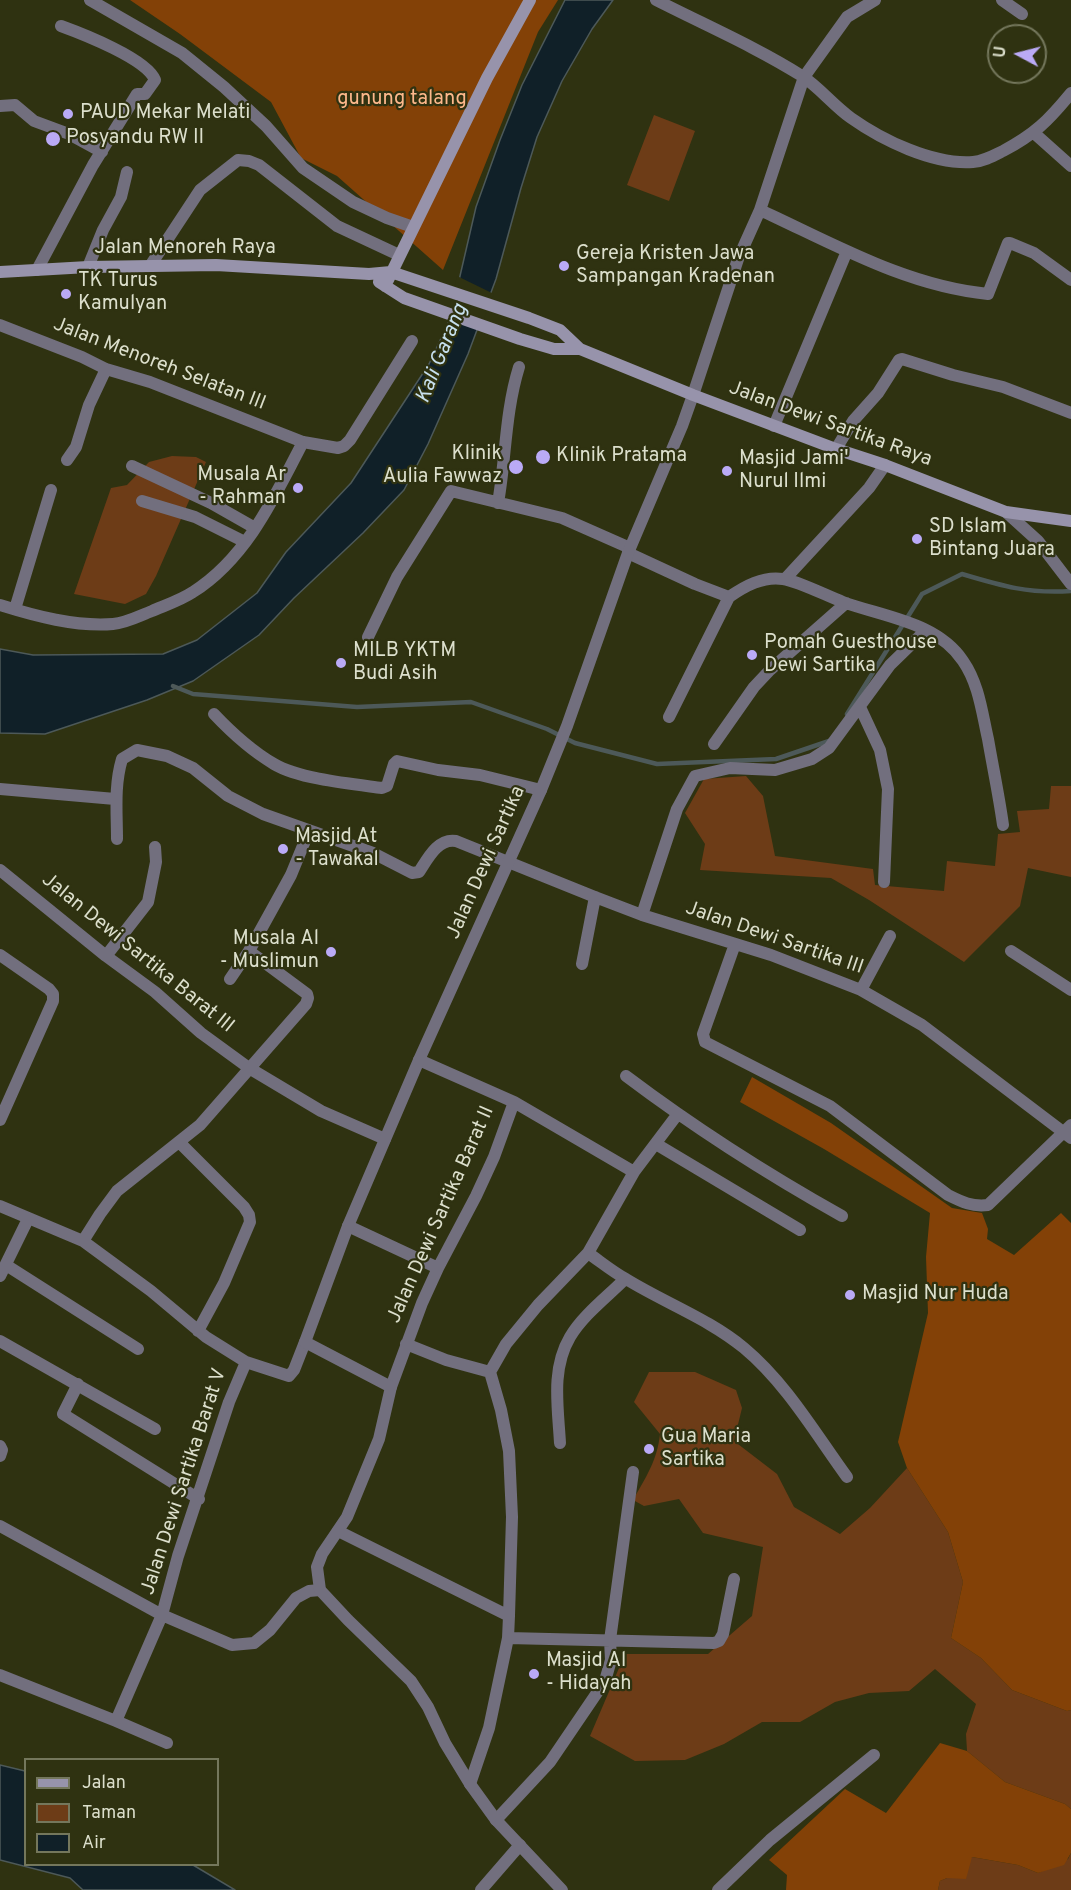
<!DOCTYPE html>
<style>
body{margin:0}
#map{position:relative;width:1071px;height:1890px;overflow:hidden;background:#2f3211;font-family:Overpass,sans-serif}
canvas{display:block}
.legend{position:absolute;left:24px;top:1758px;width:195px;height:108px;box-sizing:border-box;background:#2f3211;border:2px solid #74775c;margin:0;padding:8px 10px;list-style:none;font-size:18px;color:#dcdfcc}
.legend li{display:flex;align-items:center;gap:12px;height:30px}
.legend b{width:30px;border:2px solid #74775c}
.north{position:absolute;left:987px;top:24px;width:60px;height:60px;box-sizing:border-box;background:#2f3211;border:2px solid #74775c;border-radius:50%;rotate:277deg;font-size:16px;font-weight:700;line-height:24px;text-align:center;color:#dcdfcc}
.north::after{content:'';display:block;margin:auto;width:21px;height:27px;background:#baaaf6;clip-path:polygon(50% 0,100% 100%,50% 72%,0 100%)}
</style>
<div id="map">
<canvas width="1071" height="1890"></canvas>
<ul class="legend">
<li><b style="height:8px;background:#9793ab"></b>Jalan</li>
<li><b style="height:16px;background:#6d3c17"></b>Taman</li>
<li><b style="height:16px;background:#102028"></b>Air</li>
</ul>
<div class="north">U</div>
</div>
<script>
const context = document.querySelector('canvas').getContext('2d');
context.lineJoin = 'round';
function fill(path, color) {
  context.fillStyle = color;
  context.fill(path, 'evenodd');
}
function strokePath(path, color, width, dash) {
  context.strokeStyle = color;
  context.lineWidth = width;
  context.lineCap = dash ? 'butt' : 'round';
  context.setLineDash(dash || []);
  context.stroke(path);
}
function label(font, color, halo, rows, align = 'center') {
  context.font = font + ' Overpass,sans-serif';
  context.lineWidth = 4.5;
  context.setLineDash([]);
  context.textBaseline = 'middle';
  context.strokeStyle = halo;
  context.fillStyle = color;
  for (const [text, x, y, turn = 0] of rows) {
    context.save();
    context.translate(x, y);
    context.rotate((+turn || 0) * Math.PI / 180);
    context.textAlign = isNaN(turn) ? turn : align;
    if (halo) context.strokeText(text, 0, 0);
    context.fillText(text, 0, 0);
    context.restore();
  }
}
const green = new Path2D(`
 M 654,115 L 695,131 L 669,201 L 627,185 Z
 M 172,456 L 196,457 L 206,462 L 156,576 L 146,594 L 125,604 L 74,594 L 111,488 L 127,485 L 149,462 Z
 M 746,776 L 763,796 L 775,856 L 873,869 L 875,885 L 944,891 L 947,861 L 995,866 L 998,834 L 1020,832 L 1017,811 L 1049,809 L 1051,786 L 1071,786 L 1071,877 L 1028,868 L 1020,906 L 964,962 L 869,900 L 831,878 L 700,870 L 705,844 L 685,813 L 704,779 Z
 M 649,1372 L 695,1372 L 736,1390 L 742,1408 L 734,1441 L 777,1474 L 794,1507 L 840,1534 L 870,1508 L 907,1468 L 948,1532 L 963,1582 L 951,1638 L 981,1658 L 1012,1690 L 1067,1711 L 1071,1710 L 1071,1809 L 1065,1804 L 1005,1782 L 967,1751 L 966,1734 L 976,1704 L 935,1669 L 909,1691 L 869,1693 L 835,1702 L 800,1722 L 762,1722 L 724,1744 L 685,1760 L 635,1761 L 590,1736 L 625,1654 L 708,1654 L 752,1616 L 763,1547 L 703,1533 L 679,1499 L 644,1506 L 633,1500 C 646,1477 657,1461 660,1434 L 634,1402 Z
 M 1071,1853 L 1071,1890 L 938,1890 L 940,1881 L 947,1878 L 972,1857 L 1018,1865 L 1038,1873 L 1068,1859 Z`);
const forest = new Path2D(`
 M 130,0 L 558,0 L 538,32 L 443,270 L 337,176 L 301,158 L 271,102 L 180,34 Z
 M 752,1077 L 831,1123 L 952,1208 L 982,1213 L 988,1229 L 987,1239 L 1014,1255 L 1061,1213 L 1071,1223 L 1071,1710 L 1067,1711 L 1012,1690 L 981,1658 L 951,1638 L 963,1582 L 948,1532 L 907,1468 L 898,1442 L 928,1313 L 926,1257 L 930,1213 L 824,1149 L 740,1102 Z
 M 940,1743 L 967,1751 L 1005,1782 L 1065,1804 L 1071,1809 L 1071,1853 L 1064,1865 L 1038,1873 L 1018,1865 L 972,1857 L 966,1879 L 947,1878 L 940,1881 L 938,1890 L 786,1890 L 787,1875 L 769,1860 L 845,1789 L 886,1813 Z`);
const water = new Path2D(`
 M 565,0 L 613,0 L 592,29 L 562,81 L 537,137 L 521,188 L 496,279 L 468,354 L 428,444 L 404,490 L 363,533 L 294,598 L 259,635 L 193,681 L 147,700 L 45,734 L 0,733 L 0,649 L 33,655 L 163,654 L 197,640 L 257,593 L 286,552 L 351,483 L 429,364 L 450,319 L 476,207 L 500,140 L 522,85 Z
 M 0,1765 L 25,1771 L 26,1864 L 193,1865 L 235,1890 L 83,1890 L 70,1878 L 0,1860 Z`);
const pier = new Path2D(`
 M 457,276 L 494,294 L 483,321 L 449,309 Z`);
const stream = new Path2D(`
 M 173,686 L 193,694 L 357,707 L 471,702 L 547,729 L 575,743 L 657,764 L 776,759 L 829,741
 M 847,714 L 922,594 L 962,574 C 1002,586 1029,594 1071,591`);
const minor = new Path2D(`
 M 90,0 L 182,53 L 224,87 L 266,126 L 303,168 L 353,202 L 387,218 L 413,227
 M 656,0 C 705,25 756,47 802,76 C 820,88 833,105 851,118 C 882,140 933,165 973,162 C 984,161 993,156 1003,151 C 1035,134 1048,121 1071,93
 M 1002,0 L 1022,14
 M 0,106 L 15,105 L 34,121 L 69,134 L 102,152
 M 1034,133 L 1071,166
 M 760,210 C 834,244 906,286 988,294 L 1008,243 L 1010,243 L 1034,253 L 1071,280
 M 150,266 L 200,190 L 238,160 L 249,161 L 259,165 L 337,226 L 399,255
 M 88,267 L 103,230 L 121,197 L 127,172
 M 37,270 L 93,165 L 137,94 L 145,94 L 155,80 C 147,59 83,34 61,26
 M 0,325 L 82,357 L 106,369 L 150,382 L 303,442 L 338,448 L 344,446 L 350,440 L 412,341
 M 693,395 L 738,259 L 760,210 L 804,77 L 847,17 L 875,0
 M 774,426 L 847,251
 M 836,449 L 853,421 L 878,393 L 899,360 L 902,359 L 953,375 L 1003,387 L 1071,413
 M 67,460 L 76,447 L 89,405 L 106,369
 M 132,466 L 211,503 L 255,528
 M 142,501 L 195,517 L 245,542
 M 498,503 C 506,458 505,412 519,367
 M 1006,512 L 1038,541 L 1071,584
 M 628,553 L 695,584 L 729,597
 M 785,579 L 869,488 L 885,465
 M 0,605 C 35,616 76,627 113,624 C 126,623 139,616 152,611 C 166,605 181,600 193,592 C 247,558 275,496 303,442
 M 15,609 L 51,490
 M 368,637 L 397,577 L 451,491 L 562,518 L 630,548
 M 860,707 L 880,750 L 888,789 L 884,882
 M 214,714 C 231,732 252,751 274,764 C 299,779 352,784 382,788 L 387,786 L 394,764 L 397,761 L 438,770 L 480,775 L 541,790
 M 669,717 L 729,597 C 745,586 763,576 783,579 C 798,581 827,596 843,602 C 884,617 937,622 963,661 C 979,684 982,713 988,739 C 993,768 999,796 1003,825
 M 714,744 L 754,687 L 770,670 L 846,603
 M 0,789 L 115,799
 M 117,839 C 117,812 114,786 122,759 L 137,750 L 167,756 L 193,768 L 228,796 L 263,814 L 373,853 L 412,873 L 419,872 C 428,858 438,838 456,841 L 595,897 L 642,915 L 771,955 L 861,990 L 922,1025 L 1071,1138
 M 0,870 L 106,956 L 155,992 L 201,1033 L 249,1068 L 321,1111 L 385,1139
 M 642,915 L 677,809 L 695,776 L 730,768 L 775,770 L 812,759 L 829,748 L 890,665 L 926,630
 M 735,944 L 703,1034 L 705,1042 L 830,1106 L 948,1195 C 962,1202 972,1207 988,1205 L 1071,1125
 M 1011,951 L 1071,990
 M 0,955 L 49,989 L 53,994 L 53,1001 L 0,1120
 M 106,956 L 148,902 L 156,862 L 155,847
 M 582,964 L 595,897
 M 230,979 L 249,951
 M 861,990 L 890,936
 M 419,1060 L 514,1102 L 634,1172
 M 626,1076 C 695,1128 767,1174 842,1216
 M 179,1142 L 244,1207 L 249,1215 L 250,1222 L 224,1283 L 198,1331
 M 656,1144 L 800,1230
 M 0,1206 L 83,1241 L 151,1291 L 206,1337 L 246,1362 L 289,1376 L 294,1370 L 305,1342
 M 348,1226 L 438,1268
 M 83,1241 L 100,1214 L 117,1191 L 200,1125 L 306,1004 L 308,998 L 307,994 L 249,951 L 291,875 L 309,831
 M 588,1253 C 601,1262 613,1272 626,1279 C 665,1303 709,1319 744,1348 C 786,1383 815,1433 847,1477
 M 6,1265 L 138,1349
 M 0,1276 L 28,1219
 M 0,1341 L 155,1429
 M 406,1344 L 446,1360 L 490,1372
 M 78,1384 L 63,1414 L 199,1499
 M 391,1387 L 422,1303 L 438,1268 L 476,1196 L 494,1157 L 514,1102
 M 560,1443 C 558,1407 551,1369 570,1337 C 583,1315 607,1297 625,1279
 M 0,1446 L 2,1450 L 0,1456
 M 0,1526 L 162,1615 L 232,1645 L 254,1643 L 270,1630 L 296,1598 L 309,1591 L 320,1590
 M 338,1531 L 509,1616
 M 508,1638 L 714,1643 L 719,1641 L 723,1634 L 734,1579
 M 0,1675 L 116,1721 L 162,1615 L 178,1556 L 229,1402 L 246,1362
 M 116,1721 L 167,1743
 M 470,1784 L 489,1728 L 508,1638 L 509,1616 L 512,1517 L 509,1451 L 501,1410 L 490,1372 L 506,1344 L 538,1305 L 588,1253 L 634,1172 L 677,1115
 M 496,1820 L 550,1762 L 605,1681 L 611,1660 L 610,1640 L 633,1472
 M 481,1890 L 520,1845
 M 718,1890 L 770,1840 L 874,1755`);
const tertiary = new Path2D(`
 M 562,1890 L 496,1820 L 470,1784 L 445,1743 L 428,1707 L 411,1681 L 348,1620 L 320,1590 L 317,1567 L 322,1554 L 347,1517 L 379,1439 L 391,1387 L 305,1342 L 348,1226 L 419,1060 L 541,790 L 567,726 L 628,553 L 682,426 L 693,395`);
const secondary = new Path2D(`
 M 0,272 L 88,267 L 216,265 L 369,274 L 391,272 L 529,318 L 560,330 L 580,349 L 693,395 L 836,449 L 885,465 L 1006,512 L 1071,521
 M 379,282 L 404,298 L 520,339 L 554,349 L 580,349
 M 385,286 L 487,78 L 530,0`);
const markers = [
 [68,114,6,"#baaaf6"],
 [53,139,8,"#baaaf6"],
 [564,266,6,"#baaaf6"],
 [66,294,6,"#baaaf6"],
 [543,457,8,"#baaaf6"],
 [516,467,8,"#baaaf6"],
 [727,471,6,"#baaaf6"],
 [298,488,6,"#baaaf6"],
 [917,539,6,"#baaaf6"],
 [752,655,6,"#baaaf6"],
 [341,663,6,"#baaaf6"],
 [283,849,6,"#baaaf6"],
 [331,952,6,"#baaaf6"],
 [850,1295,6,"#baaaf6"],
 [649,1449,6,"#baaaf6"],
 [534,1674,6,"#baaaf6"]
];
const parkNames = [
 ["gunung talang",402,100]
];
const poiNames = [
 ["PAUD Mekar Melati",80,114],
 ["Posyandu RW II",66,139],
 ["Gereja Kristen Jawa",576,255],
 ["Sampangan Kradenan",576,278],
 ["TK Turus",78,282],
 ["Kamulyan",78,305],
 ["Klinik",502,455,"right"],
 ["Aulia Fawwaz",502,478,"right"],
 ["Klinik Pratama",556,457],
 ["Masjid Jami'",739,460],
 ["Nurul Ilmi",739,483],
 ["Musala Ar",286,476,"right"],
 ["- Rahman",286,499,"right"],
 ["SD Islam",929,528],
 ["Bintang Juara",929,551],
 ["Pomah Guesthouse",764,644],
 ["Dewi Sartika",764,667],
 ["MILB YKTM",353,652],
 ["Budi Asih",353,675],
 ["Masjid At",295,838],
 ["- Tawakal",295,861],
 ["Musala Al",319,940,"right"],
 ["- Muslimun",319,963,"right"],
 ["Masjid Nur Huda",862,1295],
 ["Gua Maria",661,1438],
 ["Sartika",661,1461],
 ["Masjid Al",546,1662],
 ["- Hidayah",546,1685]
];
const streetNames = [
 ["Jalan Menoreh Raya",185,249],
 ["Jalan Menoreh Selatan III",159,365,21],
 ["Jalan Dewi Sartika Raya",830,425,20],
 ["Jalan Dewi Sartika",487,863,-66],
 ["Jalan Dewi Sartika III",774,939,19],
 ["Jalan Dewi Sartika Barat III",137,954,39],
 ["Jalan Dewi Sartika Barat II",442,1215,-66],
 ["Jalan Dewi Sartika Barat V",185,1482,-72]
];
const waterNames = [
 ["Kali Garang",443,354,-68]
];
fill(green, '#6d3c17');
fill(forest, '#834107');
fill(water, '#102028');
strokePath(water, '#4d5959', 1.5);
fill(pier, '#2f3211');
strokePath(stream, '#4d5959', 4.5);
strokePath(minor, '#726f7e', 12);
strokePath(tertiary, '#726f7e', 12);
strokePath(secondary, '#9793ab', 12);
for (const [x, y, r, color] of markers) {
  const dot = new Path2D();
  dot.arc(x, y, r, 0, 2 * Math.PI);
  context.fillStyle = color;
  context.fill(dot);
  strokePath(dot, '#2f3211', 2);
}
label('20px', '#fdb88b', '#2f3211', parkNames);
label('20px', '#dcdfcc', '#2f3211', poiNames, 'left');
label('20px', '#dcdfcc', '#2f3211', streetNames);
label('italic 21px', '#c7e0ef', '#2f3211', waterNames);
</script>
